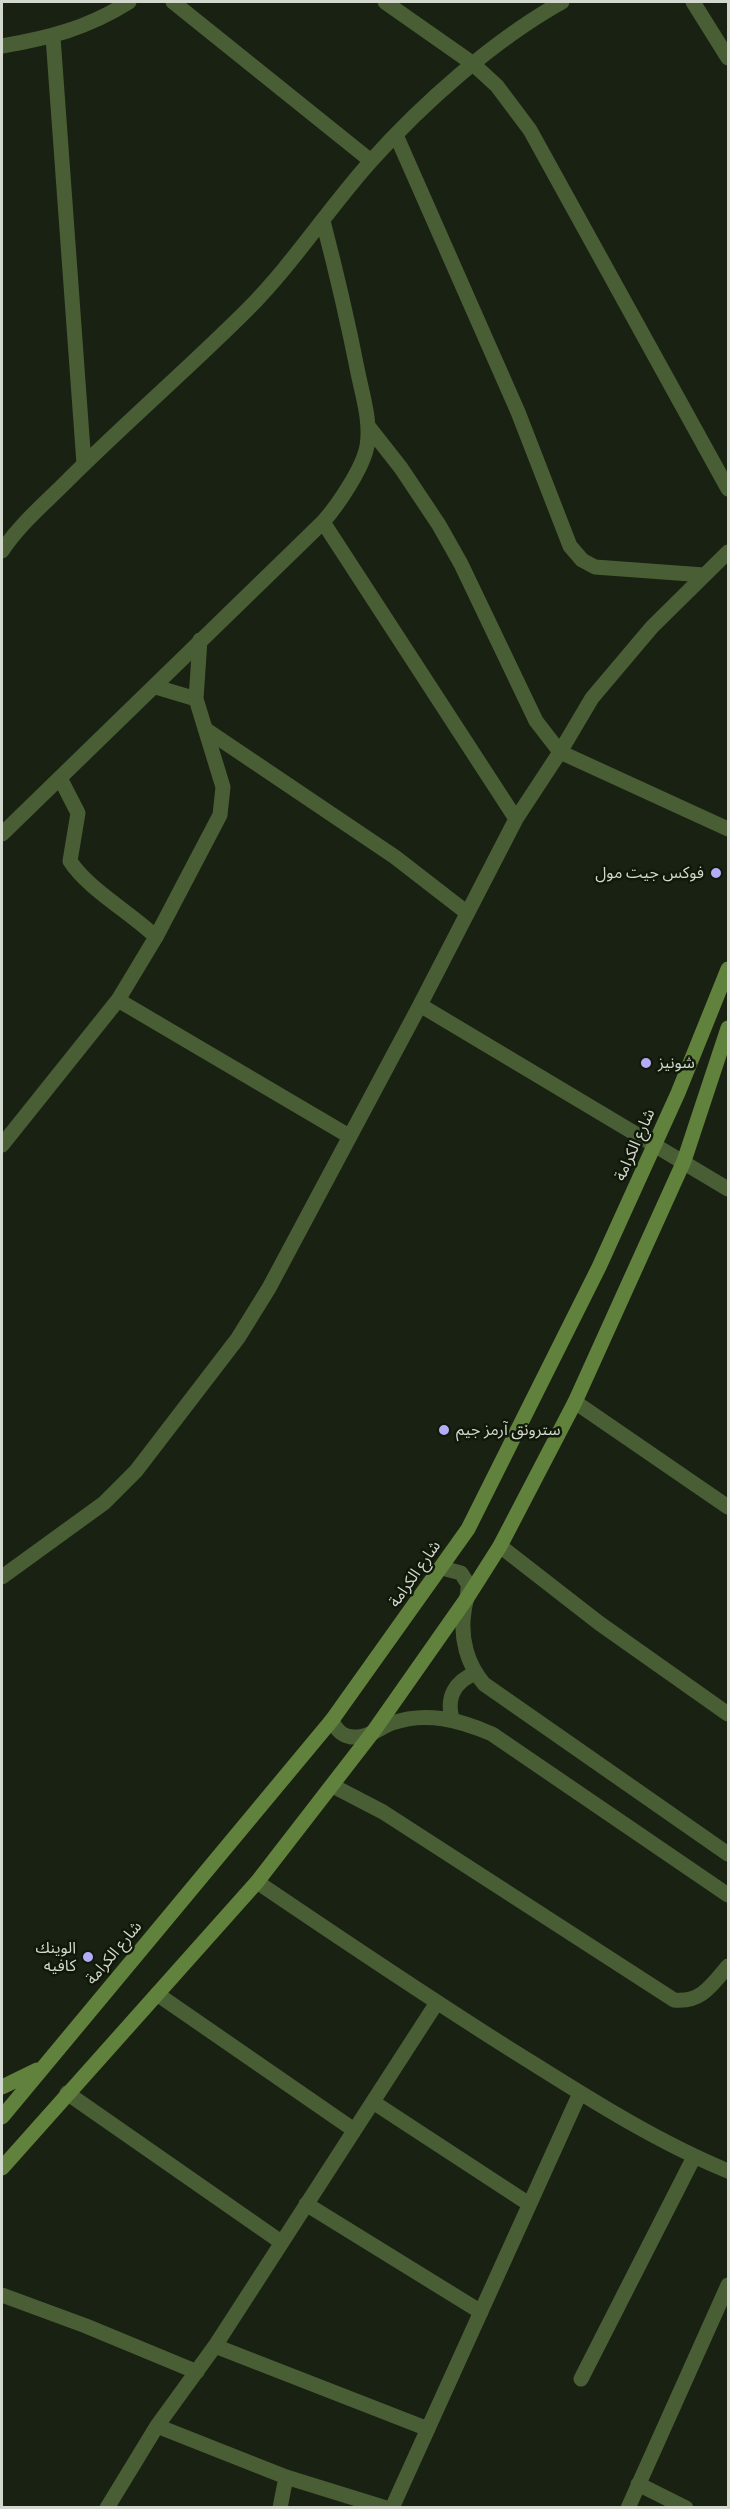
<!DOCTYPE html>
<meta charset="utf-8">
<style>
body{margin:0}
#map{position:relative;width:730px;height:2509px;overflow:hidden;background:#192112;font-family:Cabin,sans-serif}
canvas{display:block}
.frame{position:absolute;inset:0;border:3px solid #d3d8ce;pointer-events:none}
</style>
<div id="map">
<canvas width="730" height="2509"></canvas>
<div class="frame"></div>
</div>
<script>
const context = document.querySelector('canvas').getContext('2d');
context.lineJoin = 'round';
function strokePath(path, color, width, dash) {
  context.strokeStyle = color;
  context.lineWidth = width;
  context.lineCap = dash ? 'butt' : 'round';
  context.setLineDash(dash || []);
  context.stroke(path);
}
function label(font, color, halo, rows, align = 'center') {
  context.font = font + ' Cabin,"Noto Sans Arabic",sans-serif';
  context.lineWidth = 5;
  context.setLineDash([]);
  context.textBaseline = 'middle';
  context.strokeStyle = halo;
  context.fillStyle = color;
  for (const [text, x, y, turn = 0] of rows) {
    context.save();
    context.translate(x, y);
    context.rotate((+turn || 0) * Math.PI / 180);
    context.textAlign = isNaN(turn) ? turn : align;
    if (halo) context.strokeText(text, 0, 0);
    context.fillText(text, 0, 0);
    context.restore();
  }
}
const street = new Path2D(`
 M 173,2 L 371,161
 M 385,2 L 472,63 L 497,86 L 530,130 L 728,489
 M 693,2 L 728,58
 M 53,37 L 84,464
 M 2,46 C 49,38 88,28 129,2
 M 396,135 L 518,412 L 570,546 L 582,560 L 595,567 L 704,575
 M 368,426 L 401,468 L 439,525 L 461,564 L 536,721 L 560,752 L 728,829
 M 323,522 L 516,819
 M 2,551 C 19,525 44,504 66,482 C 125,423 188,369 247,310 C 293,264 328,209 371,161 C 423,103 494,40 562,2
 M 156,687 L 196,699
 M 205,729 L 395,857 L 466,912
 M 60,778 L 78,813 L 70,861 C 87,888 131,913 156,937
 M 2,834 L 323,522 C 338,505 363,468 367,446 C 371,422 363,397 358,373 C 348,322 336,271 323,221
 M 118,1000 L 349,1136
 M 420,1005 L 516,819 L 560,752 L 592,698 L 652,627 L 728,552
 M 2,1145 L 118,1000 L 156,937 L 220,815 L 223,787 L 196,699 L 200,640
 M 575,1402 L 728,1507
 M 500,1546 L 599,1623 L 728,1714
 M 442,1568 L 461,1573 L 468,1584 C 469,1594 465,1602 464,1612 C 460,1638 467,1664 484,1684 L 728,1854
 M 2,1577 L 104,1503 L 136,1471 L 238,1338 L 269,1288 L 420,1005 L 728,1189
 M 452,1719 C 446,1697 455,1681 476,1673
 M 332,1720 C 336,1731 345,1738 357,1737 C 369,1737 381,1727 392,1723 C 426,1711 460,1720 492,1734 L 728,1895
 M 333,1786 L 383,1812 L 674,2000 C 701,2003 712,1985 728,1966
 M 257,1882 C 349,1944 440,2006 534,2064 C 596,2103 660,2143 728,2171
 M 157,1994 L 354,2130
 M 67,2093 L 281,2242
 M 373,2102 L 529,2204
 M 306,2204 L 481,2312
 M 2,2295 L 86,2326 L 197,2372
 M 215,2346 L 428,2429
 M 581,2379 L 694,2157
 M 157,2426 L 286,2477 L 386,2508
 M 638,2484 L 686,2508
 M 107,2508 L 157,2426 L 215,2346 L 436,2004
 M 280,2508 L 286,2477
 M 392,2508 L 580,2093
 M 628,2508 L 728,2285`);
const secondary = new Path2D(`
 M 2,2087 L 37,2070
 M 2,2117 L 332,1720 L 468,1529 L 599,1267 L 678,1093 L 728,969
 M 2,2168 L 257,1882 L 373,1732 L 467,1598 L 500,1546 L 575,1402 L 684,1161 L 728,1028`);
const markers = [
 [716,873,6,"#b5acf8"],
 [646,1063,6,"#b5acf8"],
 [444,1430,6,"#b5acf8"],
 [88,1957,6,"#b5acf8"]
];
const poiNames = [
 ["فوكس جيت مول",704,873],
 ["شونيز",658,1063,"left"],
 ["سترونق آرمز جيم",456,1430,"left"],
 ["الوينك",76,1948],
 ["كافيه",76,1966]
];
const streetNames = [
 ["شارع الكرامة",635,1145,-66],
 ["شارع الكرامة",415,1574,-55],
 ["شارع الكرامة",114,1953,-50]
];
strokePath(street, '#495e34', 15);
strokePath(secondary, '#61823c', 15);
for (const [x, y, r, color] of markers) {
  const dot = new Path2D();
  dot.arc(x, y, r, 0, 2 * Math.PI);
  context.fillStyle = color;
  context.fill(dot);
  strokePath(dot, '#101809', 2);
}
label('16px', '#d3d8ce', '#101809', poiNames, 'right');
label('16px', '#d3d8ce', '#101809', streetNames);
</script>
